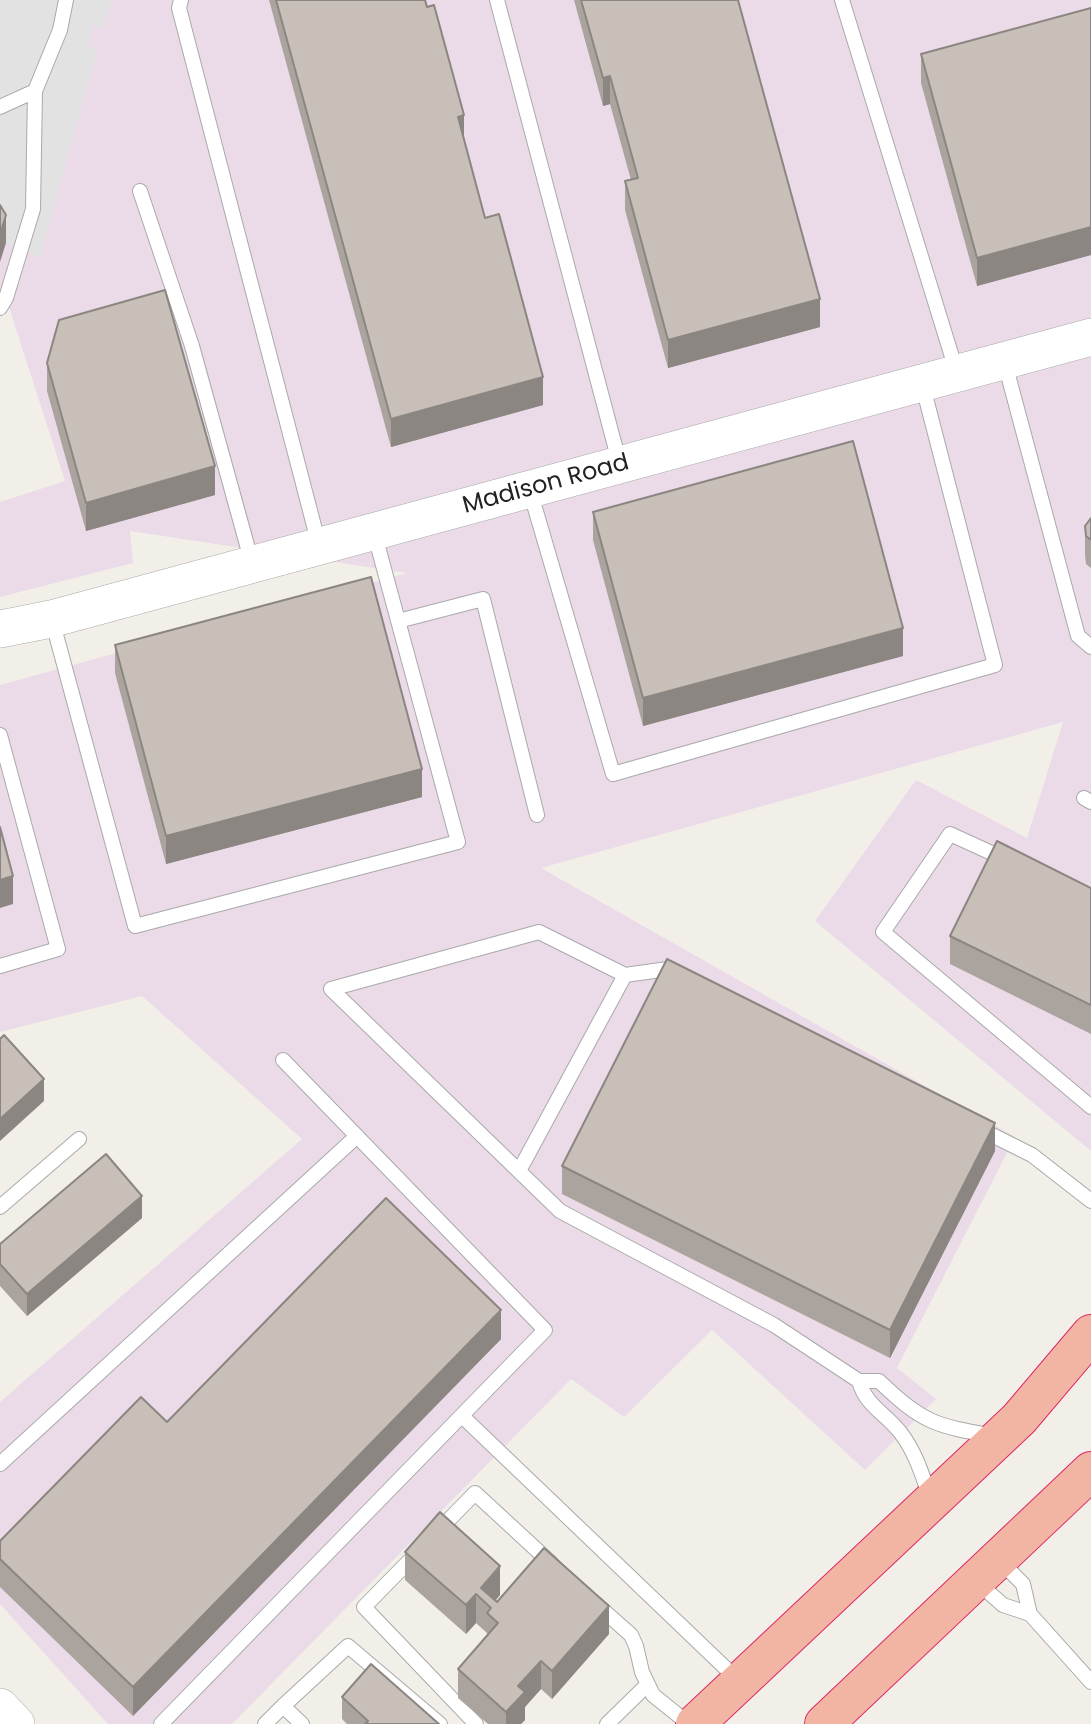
<!DOCTYPE html>
<style>
body{margin:0}
canvas{display:block;background:#f2efe9}
</style>
<canvas width="1091" height="1724"></canvas>
<script>
const context = document.querySelector('canvas').getContext('2d');
context.lineJoin = 'round';
function fill(path, color) {
  context.fillStyle = color;
  context.fill(path, 'evenodd');
}
function strokePath(path, color, width, dash) {
  context.strokeStyle = color;
  context.lineWidth = width;
  context.lineCap = dash ? 'butt' : 'round';
  context.setLineDash(dash || []);
  context.stroke(path);
}
function label(font, color, halo, rows, align = 'center') {
  context.font = font + ' Poppins,sans-serif';
  context.lineWidth = 6;
  context.setLineDash([]);
  context.textBaseline = 'middle';
  context.strokeStyle = halo;
  context.fillStyle = color;
  for (const [text, x, y, turn = 0] of rows) {
    context.save();
    context.translate(x, y);
    context.rotate((+turn || 0) * Math.PI / 180);
    context.textAlign = isNaN(turn) ? turn : align;
    if (halo) context.strokeText(text, 0, 0);
    context.fillText(text, 0, 0);
    context.restore();
  }
}
const industrial = new Path2D(`
 M 0,0 L 1091,0 L 1091,1151 L 815,921 L 916,780 L 1027,838 L 1063,722 L 541,868 L 1015,1137 L 897,1368 L 936,1399 L 865,1470 L 712,1330 L 624,1417 L 571,1379 L 232,1724 L 108,1724 L 0,1604 L 0,1402 L 302,1139 L 142,996 L 0,1032 L 0,685 L 407,573 L 130,531 L 133,563 L 0,597 L 0,502 L 65,481 L 6,298 L 0,293 Z`);
const parking = new Path2D(`
 M 0,0 L 112,0 L 103,28 L 92,25 L 88,47 L 97,51 L 40,257 L 6,243 L 0,233 Z`);
const service = new Path2D(`
 M 181,0 L 179,8 L 319,545
 M 497,0 L 620,465
 M 842,0 L 957,373
 M 0,107 L 35,91
 M 140,191 L 192,346 L 252,563
 M 0,308 L 6,298 L 33,209 L 35,91 L 60,30 L 66,0
 M 1004,360 L 1078,636 L 1091,647
 M 530,491 L 613,774 L 995,665 L 922,383
 M 52,620 L 135,926 L 458,842 L 374,532
 M 398,621 L 483,599 L 537,815
 M 0,735 L 58,949 L 0,966
 M 1084,798 L 1091,802
 M 1007,860 L 950,834 L 883,932 L 1091,1107
 M 676,973 L 668,969 L 625,975 L 539,932 L 331,989 L 560,1211 L 774,1325 L 859,1381
 M 978,1128 L 1032,1155 L 1091,1201
 M 519,1171 L 625,975
 M 0,1207 L 79,1139
 M 462,1416 L 739,1681
 M 0,1464 L 357,1136
 M 930,1497 C 922,1474 915,1451 900,1432 C 884,1412 866,1406 859,1381 L 879,1381 C 923,1423 935,1426 995,1436
 M 435,1534 L 475,1493 L 552,1564
 M 419,1551 L 364,1607 L 476,1724
 M 977,1582 L 1003,1605 L 1030,1614 L 1023,1584 L 1000,1561
 M 596,1604 L 631,1635 L 636,1646 L 642,1672 L 653,1695 L 689,1724
 M 1030,1614 L 1091,1682
 M 161,1724 L 545,1330 L 283,1060
 M 265,1724 L 283,1706
 M 302,1724 L 283,1706 L 348,1646 L 440,1724
 M 607,1724 L 647,1685`);
const tertiary = new Path2D(`
 M 0,629 L 51,619 L 1091,337
 M 0,1707 L 16,1724`);
const trunk = new Path2D(`
 M 695,1724 L 1019,1419 L 1091,1334
 M 824,1724 L 1091,1471`);
const wall = new Path2D(`
 M 269,0 L 425,0 L 485,218 L 543,405 L 391,447 Z
 M 574,0 L 738,0 L 820,327 L 668,368 L 625,210 L 625,181 L 631,180 L 610,104 L 603,106 Z
 M 1091,8 L 1091,255 L 977,286 L 921,83 L 921,54 Z
 M 47,363 L 215,495 L 86,531 L 47,391 Z
 M 593,512 L 903,656 L 643,726 L 593,540 Z
 M 1091,518 L 1091,568 L 1086,564 L 1085,555 L 1085,526 Z
 M 115,645 L 422,797 L 166,864 L 115,673 Z
 M 1091,888 L 1091,1034 L 950,964 L 950,936 Z
 M 995,1151 L 890,1358 L 562,1194 L 562,1166 Z
 M 142,1218 L 27,1316 L 0,1286 L 0,1244 Z
 M 501,1339 L 133,1716 L 0,1587 L 0,1541 L 167,1422 Z
 M 405,1552 L 500,1595 L 495,1601 L 497,1602 L 609,1634 L 552,1699 L 541,1689 L 525,1707 L 525,1720 L 521,1724 L 488,1724 L 458,1698 L 458,1669 L 487,1636 L 487,1633 L 476,1623 L 466,1634 L 405,1580 Z
 M 342,1697 L 439,1724 L 347,1724 L 342,1719 Z`);
const shadedWall = new Path2D(`
 M 610,76 L 610,104 L 603,106 L 603,78 Z
 M 464,115 L 464,143 L 458,117 Z
 M 6,215 L 6,243 L 0,262 L 0,234 Z
 M 1091,227 L 1091,255 L 977,286 L 977,258 Z
 M 820,299 L 820,327 L 668,368 L 668,340 Z
 M 543,377 L 543,405 L 391,447 L 391,419 Z
 M 215,466 L 215,495 L 86,531 L 86,503 Z
 M 903,628 L 903,656 L 643,726 L 643,698 Z
 M 422,769 L 422,797 L 166,864 L 166,836 Z
 M 13,876 L 13,904 L 0,908 L 0,880 Z
 M 44,1079 L 44,1101 L 0,1141 L 0,1119 Z
 M 995,1123 L 995,1151 L 890,1358 L 890,1330 Z
 M 142,1196 L 142,1218 L 27,1316 L 27,1294 Z
 M 501,1310 L 501,1339 L 133,1716 L 133,1687 Z
 M 500,1566 L 500,1595 L 490,1607 L 481,1588 Z
 M 476,1594 L 476,1623 L 466,1634 L 466,1605 Z
 M 609,1606 L 609,1634 L 552,1699 L 552,1671 Z
 M 541,1661 L 541,1689 L 525,1707 L 525,1720 L 521,1724 L 506,1724 L 506,1712 L 518,1686 Z`);
const building = new Path2D(`
 M 276,0 L 425,0 L 427,7 L 434,5 L 464,115 L 458,117 L 485,218 L 499,214 L 543,377 L 391,419 Z
 M 581,0 L 738,0 L 820,299 L 668,340 L 625,181 L 638,178 L 610,76 L 603,78 Z
 M 1091,8 L 1091,227 L 977,258 L 921,54 Z
 M 0,205 L 6,215 L 0,234 Z
 M 165,290 L 215,466 L 86,503 L 47,363 L 59,320 Z
 M 853,441 L 903,628 L 643,698 L 593,512 Z
 M 1091,518 L 1091,540 L 1086,536 L 1085,526 Z
 M 371,577 L 422,769 L 166,836 L 115,645 Z
 M 0,827 L 13,876 L 0,880 Z
 M 997,841 L 1091,888 L 1091,1005 L 950,936 Z
 M 667,959 L 995,1123 L 890,1330 L 562,1166 Z
 M 4,1035 L 44,1079 L 0,1119 L 0,1039 Z
 M 106,1154 L 142,1196 L 27,1294 L 0,1264 L 0,1244 Z
 M 386,1198 L 501,1310 L 133,1687 L 0,1559 L 0,1541 L 141,1397 L 167,1422 Z
 M 440,1512 L 500,1566 L 481,1588 L 497,1602 L 544,1548 L 609,1606 L 552,1671 L 541,1661 L 518,1686 L 525,1692 L 506,1712 L 458,1669 L 498,1623 L 487,1613 L 491,1608 L 476,1594 L 466,1605 L 405,1552 Z
 M 371,1664 L 439,1724 L 365,1724 L 368,1721 L 342,1697 Z`);
const streetNames = [
 ["Madison Road",546,485,-15]
];
fill(industrial, '#ebdbe8');
fill(parking, '#e2e2e2');
strokePath(service, '#a9a9a9', 16);
strokePath(tertiary, '#a9a9a9', 38);
strokePath(trunk, '#dc2a67', 40);
strokePath(service, '#fff', 14);
strokePath(tertiary, '#fff', 37);
strokePath(trunk, '#f2b4a3', 38);
fill(wall, '#aba49e');
fill(shadedWall, '#8b8681');
fill(building, '#c7bfb8');
strokePath(building, '#8b8681', 2);
label('24px', '#222', '#fff', streetNames);
</script>
